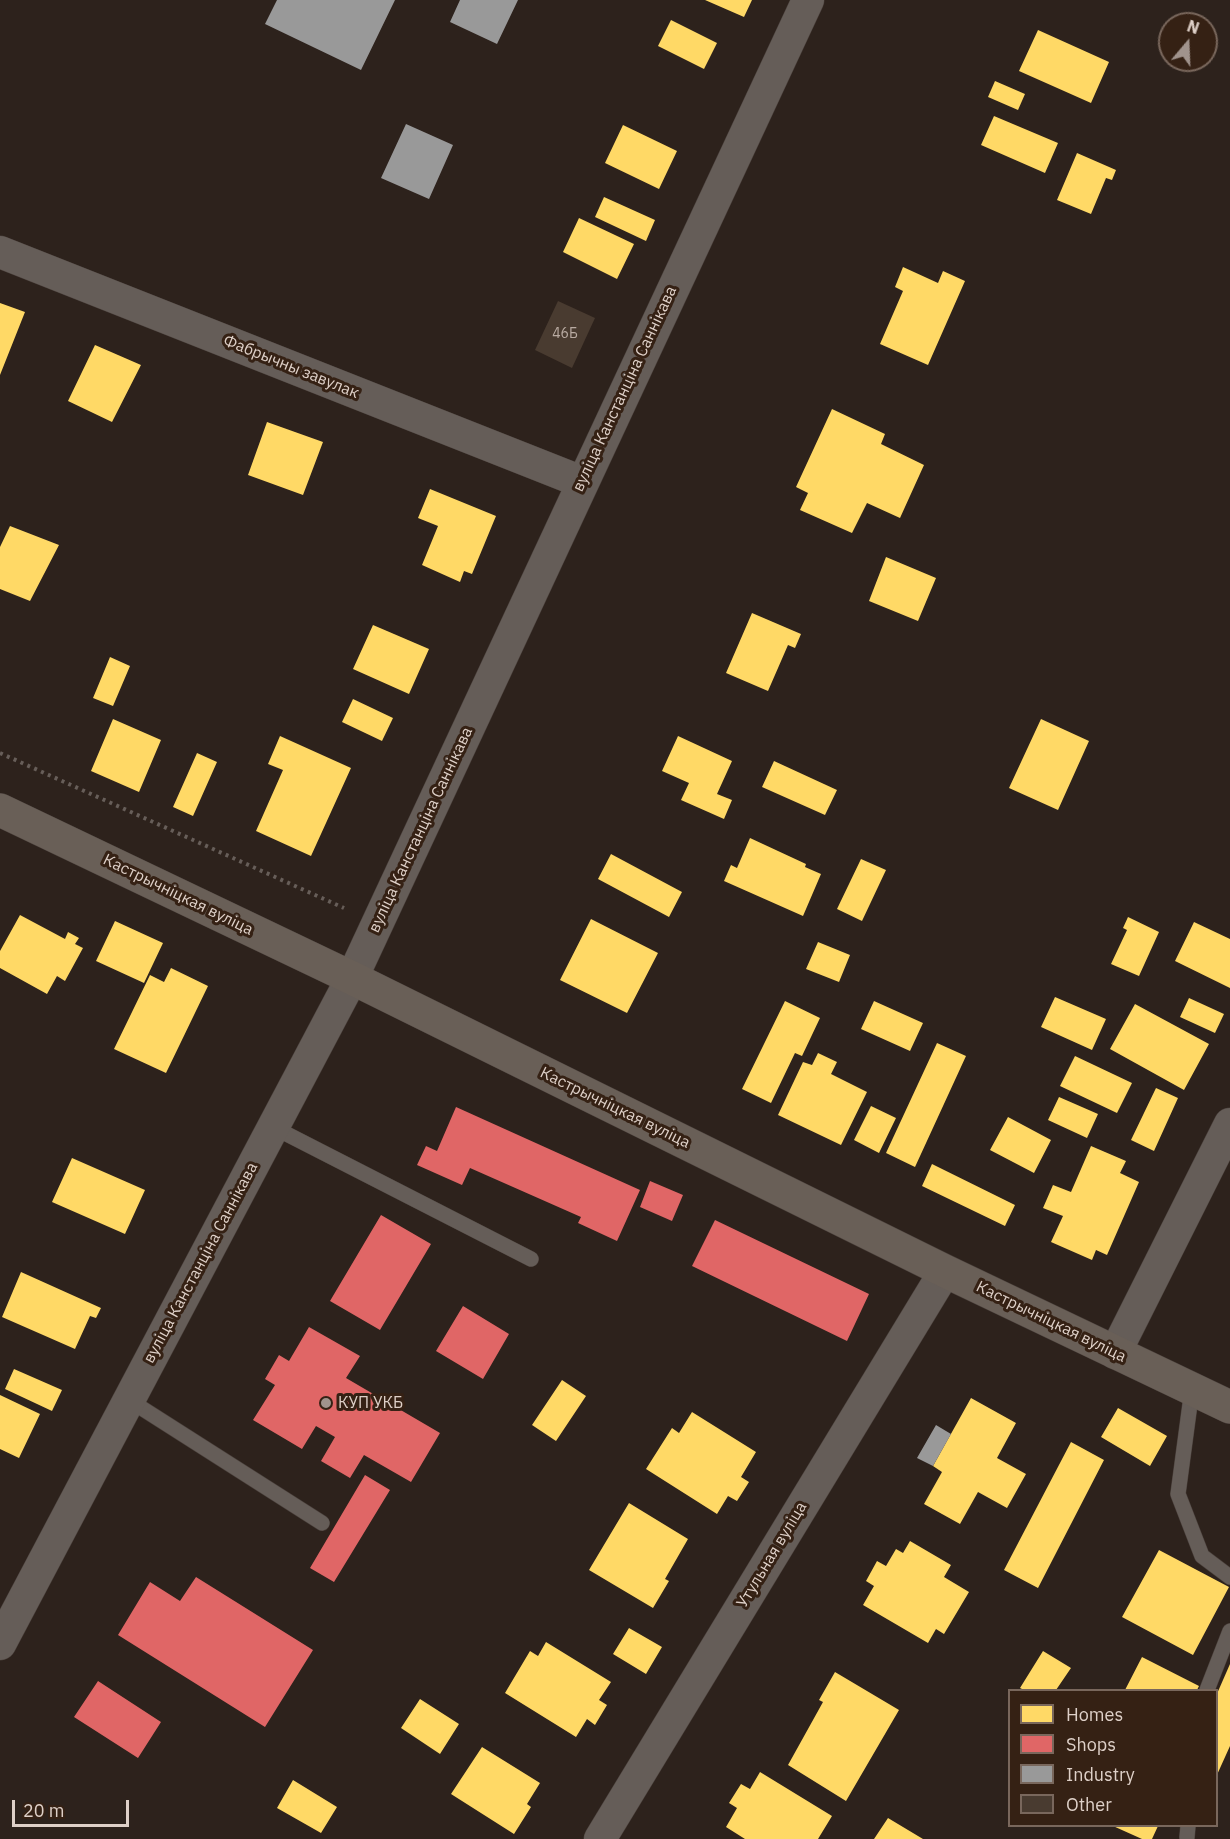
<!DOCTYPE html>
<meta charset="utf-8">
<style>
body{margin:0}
#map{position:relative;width:1230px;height:1839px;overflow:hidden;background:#2d221c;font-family:"IBM Plex Sans",sans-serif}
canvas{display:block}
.legend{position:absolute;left:1008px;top:1689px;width:210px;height:138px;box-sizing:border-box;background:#352114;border:2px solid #79675c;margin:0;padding:8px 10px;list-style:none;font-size:18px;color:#ded0c8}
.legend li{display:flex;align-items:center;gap:12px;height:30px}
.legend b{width:30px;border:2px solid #79675c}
.north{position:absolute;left:1158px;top:12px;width:60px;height:60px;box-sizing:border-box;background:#352114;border:2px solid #79675c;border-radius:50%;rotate:19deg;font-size:16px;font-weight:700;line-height:24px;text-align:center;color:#ded0c8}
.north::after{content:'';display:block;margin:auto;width:21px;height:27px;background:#a0938c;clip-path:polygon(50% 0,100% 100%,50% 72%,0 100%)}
.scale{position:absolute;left:12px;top:1800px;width:117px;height:27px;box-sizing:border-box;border:3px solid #ded0c8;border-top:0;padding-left:8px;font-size:18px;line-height:21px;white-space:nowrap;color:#ded0c8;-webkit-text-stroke:4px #352114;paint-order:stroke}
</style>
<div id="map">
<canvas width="1230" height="1839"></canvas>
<ul class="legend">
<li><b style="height:16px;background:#ffd966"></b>Homes</li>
<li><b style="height:16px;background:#e06666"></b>Shops</li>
<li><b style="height:16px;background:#999"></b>Industry</li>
<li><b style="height:16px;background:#493b30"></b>Other</li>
</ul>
<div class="north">N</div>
<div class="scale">20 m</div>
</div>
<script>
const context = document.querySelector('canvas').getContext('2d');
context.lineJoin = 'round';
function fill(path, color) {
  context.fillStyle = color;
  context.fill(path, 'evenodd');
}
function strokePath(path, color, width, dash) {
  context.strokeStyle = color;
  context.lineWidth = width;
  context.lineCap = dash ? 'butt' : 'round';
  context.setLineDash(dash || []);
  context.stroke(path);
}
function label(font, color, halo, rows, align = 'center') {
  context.font = font + ' "IBM Plex Sans",sans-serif';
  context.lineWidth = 6;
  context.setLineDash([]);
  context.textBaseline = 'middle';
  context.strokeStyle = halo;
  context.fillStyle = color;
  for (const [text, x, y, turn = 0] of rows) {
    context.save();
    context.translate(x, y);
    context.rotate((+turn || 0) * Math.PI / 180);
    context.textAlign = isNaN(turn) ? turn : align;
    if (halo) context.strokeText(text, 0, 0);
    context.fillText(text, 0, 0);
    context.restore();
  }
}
const homes = new Path2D(`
 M 705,0 L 752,0 L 744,17 Z
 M 671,20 L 717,43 L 704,69 L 658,46 Z
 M 1038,30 L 1109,62 L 1091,103 L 1019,71 Z
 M 995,81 L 1025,94 L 1018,110 L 988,97 Z
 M 994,116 L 1058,143 L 1045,173 L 981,145 Z
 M 623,125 L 677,151 L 659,189 L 605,163 Z
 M 1077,153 L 1116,170 L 1112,180 L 1106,178 L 1091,214 L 1057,200 Z
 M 604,197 L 655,220 L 646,241 L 595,217 Z
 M 579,218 L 634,244 L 617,279 L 563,252 Z
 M 903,267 L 938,283 L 943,271 L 965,281 L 928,365 L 880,344 L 903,291 L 895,287 Z
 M 0,303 L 25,312 L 0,375 Z
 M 95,345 L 141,365 L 112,422 L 68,401 Z
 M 832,409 L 885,434 L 881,444 L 924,465 L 900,518 L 867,503 L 852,533 L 800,510 L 808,493 L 796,487 Z
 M 267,422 L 323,442 L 303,495 L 248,475 Z
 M 430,489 L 496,516 L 472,574 L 464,571 L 460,582 L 422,565 L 438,526 L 418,518 Z
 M 10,526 L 59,545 L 30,601 L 0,589 L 0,547 Z
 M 886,557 L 936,578 L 918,621 L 869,601 Z
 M 752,613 L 801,634 L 795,648 L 788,645 L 768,691 L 726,673 Z
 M 373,625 L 429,649 L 409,694 L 353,669 Z
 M 110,657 L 130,666 L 113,706 L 93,698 Z
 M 353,699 L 393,718 L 382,741 L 342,722 Z
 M 113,719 L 161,740 L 139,792 L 91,771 Z
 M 1041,719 L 1089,741 L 1058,810 L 1009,788 Z
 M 280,736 L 351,768 L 311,856 L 256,831 L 283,770 L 268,764 Z
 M 678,736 L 732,761 L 717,794 L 732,800 L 724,819 L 681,800 L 689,783 L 662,771 Z
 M 197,753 L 217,762 L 193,816 L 173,807 Z
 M 774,761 L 837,790 L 825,815 L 762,787 Z
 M 750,838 L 806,864 L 805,867 L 821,874 L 803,916 L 724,881 L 731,865 L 737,868 Z
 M 611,854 L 682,892 L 669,917 L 598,879 Z
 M 861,859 L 886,870 L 862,921 L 837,909 Z
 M 20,915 L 65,939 L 68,932 L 79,938 L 75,944 L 83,948 L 65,981 L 57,976 L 47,994 L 0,968 L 0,951 Z
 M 1128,917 L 1159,932 L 1139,976 L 1111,964 L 1127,930 L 1123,928 Z
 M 591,919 L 658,953 L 627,1013 L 560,980 Z
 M 115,921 L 163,943 L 144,983 L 96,961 Z
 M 1194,922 L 1230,939 L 1230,988 L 1175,961 Z
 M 818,942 L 850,955 L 839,982 L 806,969 Z
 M 171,968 L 208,986 L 166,1073 L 114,1049 L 150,975 L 164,982 Z
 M 1055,997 L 1106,1019 L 1092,1050 L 1041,1027 Z
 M 1189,998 L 1224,1014 L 1215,1033 L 1180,1017 Z
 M 785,1001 L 820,1018 L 802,1056 L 795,1053 L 771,1103 L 742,1089 Z
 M 874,1001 L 923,1023 L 910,1051 L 861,1029 Z
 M 1135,1004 L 1209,1044 L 1184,1090 L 1110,1049 Z
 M 937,1043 L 966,1056 L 915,1167 L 886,1153 Z
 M 818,1053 L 837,1062 L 831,1074 L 867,1092 L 841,1145 L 778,1115 L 803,1062 L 812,1065 Z
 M 1075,1056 L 1132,1083 L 1117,1113 L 1060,1086 Z
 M 1156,1088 L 1178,1098 L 1154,1151 L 1131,1140 Z
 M 1059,1097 L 1098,1114 L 1087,1138 L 1048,1120 Z
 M 871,1106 L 896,1118 L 879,1153 L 854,1140 Z
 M 1008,1117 L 1051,1140 L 1034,1173 L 990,1150 Z
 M 1091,1146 L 1126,1161 L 1120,1173 L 1139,1182 L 1107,1255 L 1096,1250 L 1092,1260 L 1051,1242 L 1063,1216 L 1043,1208 L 1053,1185 L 1071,1192 Z
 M 72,1158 L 145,1190 L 125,1234 L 52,1202 Z
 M 932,1164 L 1015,1205 L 1005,1226 L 922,1186 Z
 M 21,1272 L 101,1308 L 96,1318 L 90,1316 L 75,1349 L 2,1317 Z
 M 14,1369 L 62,1390 L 52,1411 L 5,1389 Z
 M 562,1380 L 586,1396 L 556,1441 L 532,1425 Z
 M 0,1395 L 40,1414 L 19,1458 L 0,1449 Z
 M 971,1398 L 1016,1423 L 997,1458 L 1026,1474 L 1007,1508 L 978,1492 L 960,1524 L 924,1504 L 942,1472 L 933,1466 Z
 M 1118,1408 L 1167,1436 L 1150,1466 L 1101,1437 Z
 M 692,1412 L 756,1452 L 741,1477 L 749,1482 L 737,1501 L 728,1496 L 717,1514 L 646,1469 L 672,1428 L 679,1433 Z
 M 1071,1442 L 1104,1460 L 1038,1588 L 1004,1570 Z
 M 629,1503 L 688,1539 L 665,1579 L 669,1581 L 653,1608 L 589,1570 Z
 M 910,1541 L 951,1565 L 944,1577 L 969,1592 L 944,1634 L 936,1629 L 928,1643 L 863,1605 L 874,1586 L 866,1581 L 877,1561 L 886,1566 L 896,1549 L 903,1553 Z
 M 1159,1550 L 1229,1587 L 1193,1655 L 1122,1617 Z
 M 629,1628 L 662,1647 L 646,1674 L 613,1654 Z
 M 546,1642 L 611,1682 L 599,1700 L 607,1705 L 595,1725 L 587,1719 L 576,1737 L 505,1693 L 530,1651 L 538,1656 Z
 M 1043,1651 L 1071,1668 L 1056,1690 L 1024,1690 L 1020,1688 Z
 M 1142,1657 L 1199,1686 L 1197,1690 L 1125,1690 Z
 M 1230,1664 L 1230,1746 L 1216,1777 L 1216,1696 Z
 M 835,1672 L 899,1710 L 846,1801 L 788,1765 L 823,1702 L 819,1700 Z
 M 420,1699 L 459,1724 L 440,1754 L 401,1728 Z
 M 482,1747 L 540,1783 L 527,1804 L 531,1807 L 514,1834 L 451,1794 Z
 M 760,1772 L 832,1816 L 818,1839 L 745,1839 L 726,1827 L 737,1808 L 729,1803 L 741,1784 L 750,1789 Z
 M 293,1780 L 337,1807 L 321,1833 L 277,1808 Z
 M 888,1818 L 923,1839 L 874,1839 Z
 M 1113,1826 L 1158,1826 L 1152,1839 L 1142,1839 Z`);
const shops = new Path2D(`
 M 456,1107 L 640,1190 L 617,1241 L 578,1223 L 581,1217 L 470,1168 L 462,1185 L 417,1165 L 426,1146 L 437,1151 Z
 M 650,1181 L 683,1195 L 672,1221 L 640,1207 Z
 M 381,1215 L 431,1244 L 380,1330 L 330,1301 Z
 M 715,1220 L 869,1294 L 847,1341 L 692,1266 Z
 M 463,1306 L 509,1334 L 483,1379 L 436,1351 Z
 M 309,1327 L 360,1356 L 346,1378 L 440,1433 L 411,1482 L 364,1455 L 350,1478 L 321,1461 L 335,1437 L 316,1426 L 302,1449 L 253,1420 L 275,1385 L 265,1379 L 279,1355 L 289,1361 Z
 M 365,1475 L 390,1490 L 334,1582 L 310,1568 Z
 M 196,1577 L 313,1650 L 265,1727 L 118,1635 L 150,1582 L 180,1601 Z
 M 98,1681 L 161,1722 L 138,1758 L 74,1717 Z`);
const industry = new Path2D(`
 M 277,0 L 395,0 L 361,70 L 265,24 Z
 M 460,0 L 518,0 L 497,44 L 450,22 Z
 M 406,124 L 453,145 L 429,199 L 381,178 Z
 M 936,1425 L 951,1434 L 933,1466 L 917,1458 Z`);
const building = new Path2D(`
 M 558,301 L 595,318 L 572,368 L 535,350 Z`);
const path = new Path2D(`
 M 0,753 L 344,908`);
const service = new Path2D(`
 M 273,1127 L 531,1259
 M 1192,1389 L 1178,1494 L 1202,1556 L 1230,1577
 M 129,1400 L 322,1523
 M 1207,1690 L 1230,1631
 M 1187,1837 L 1188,1826`);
const minor = new Path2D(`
 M 0,252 L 582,482
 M 1115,1353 L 1230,1124
 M 0,1644 L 352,978 L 808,0
 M 600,1839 L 945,1271`);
const secondary = new Path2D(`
 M 0,810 L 352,978 L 945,1271 L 1230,1407`);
const markers = [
 [326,1403,6,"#a0938c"]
];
const numberNames = [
 ["46Б",565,334]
];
const streetNames = [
 ["Фабрычны завулак",291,367,22],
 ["вуліца Канстанціна Саннікава",625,389,-65],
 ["вуліца Канстанціна Саннікава",421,830,-65],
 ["Кастрычніцкая вуліца",178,895,26],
 ["Кастрычніцкая вуліца",615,1108,26],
 ["вуліца Канстанціна Саннікава",201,1263,-62],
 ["Кастрычніцкая вуліца",1051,1322,26],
 ["Утульная вуліца",772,1555,-59]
];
const poiNames = [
 ["КУП УКБ",338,1403]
];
fill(homes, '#ffd966');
fill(shops, '#e06666');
fill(industry, '#999');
fill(building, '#493b30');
strokePath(service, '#493f3a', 16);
strokePath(minor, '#493f3a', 33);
strokePath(secondary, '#493f3a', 34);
strokePath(path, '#675e59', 4, [3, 4.5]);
strokePath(service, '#655d58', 15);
strokePath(minor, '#655d58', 32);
strokePath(secondary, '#695f57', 33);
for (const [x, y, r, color] of markers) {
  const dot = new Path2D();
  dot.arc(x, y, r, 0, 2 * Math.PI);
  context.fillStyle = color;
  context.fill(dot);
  strokePath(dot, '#352114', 2);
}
label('14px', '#b9aba2', null, numberNames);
label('16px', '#ded0c8', '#352114', streetNames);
label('16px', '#ded0c8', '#352114', poiNames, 'left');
</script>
